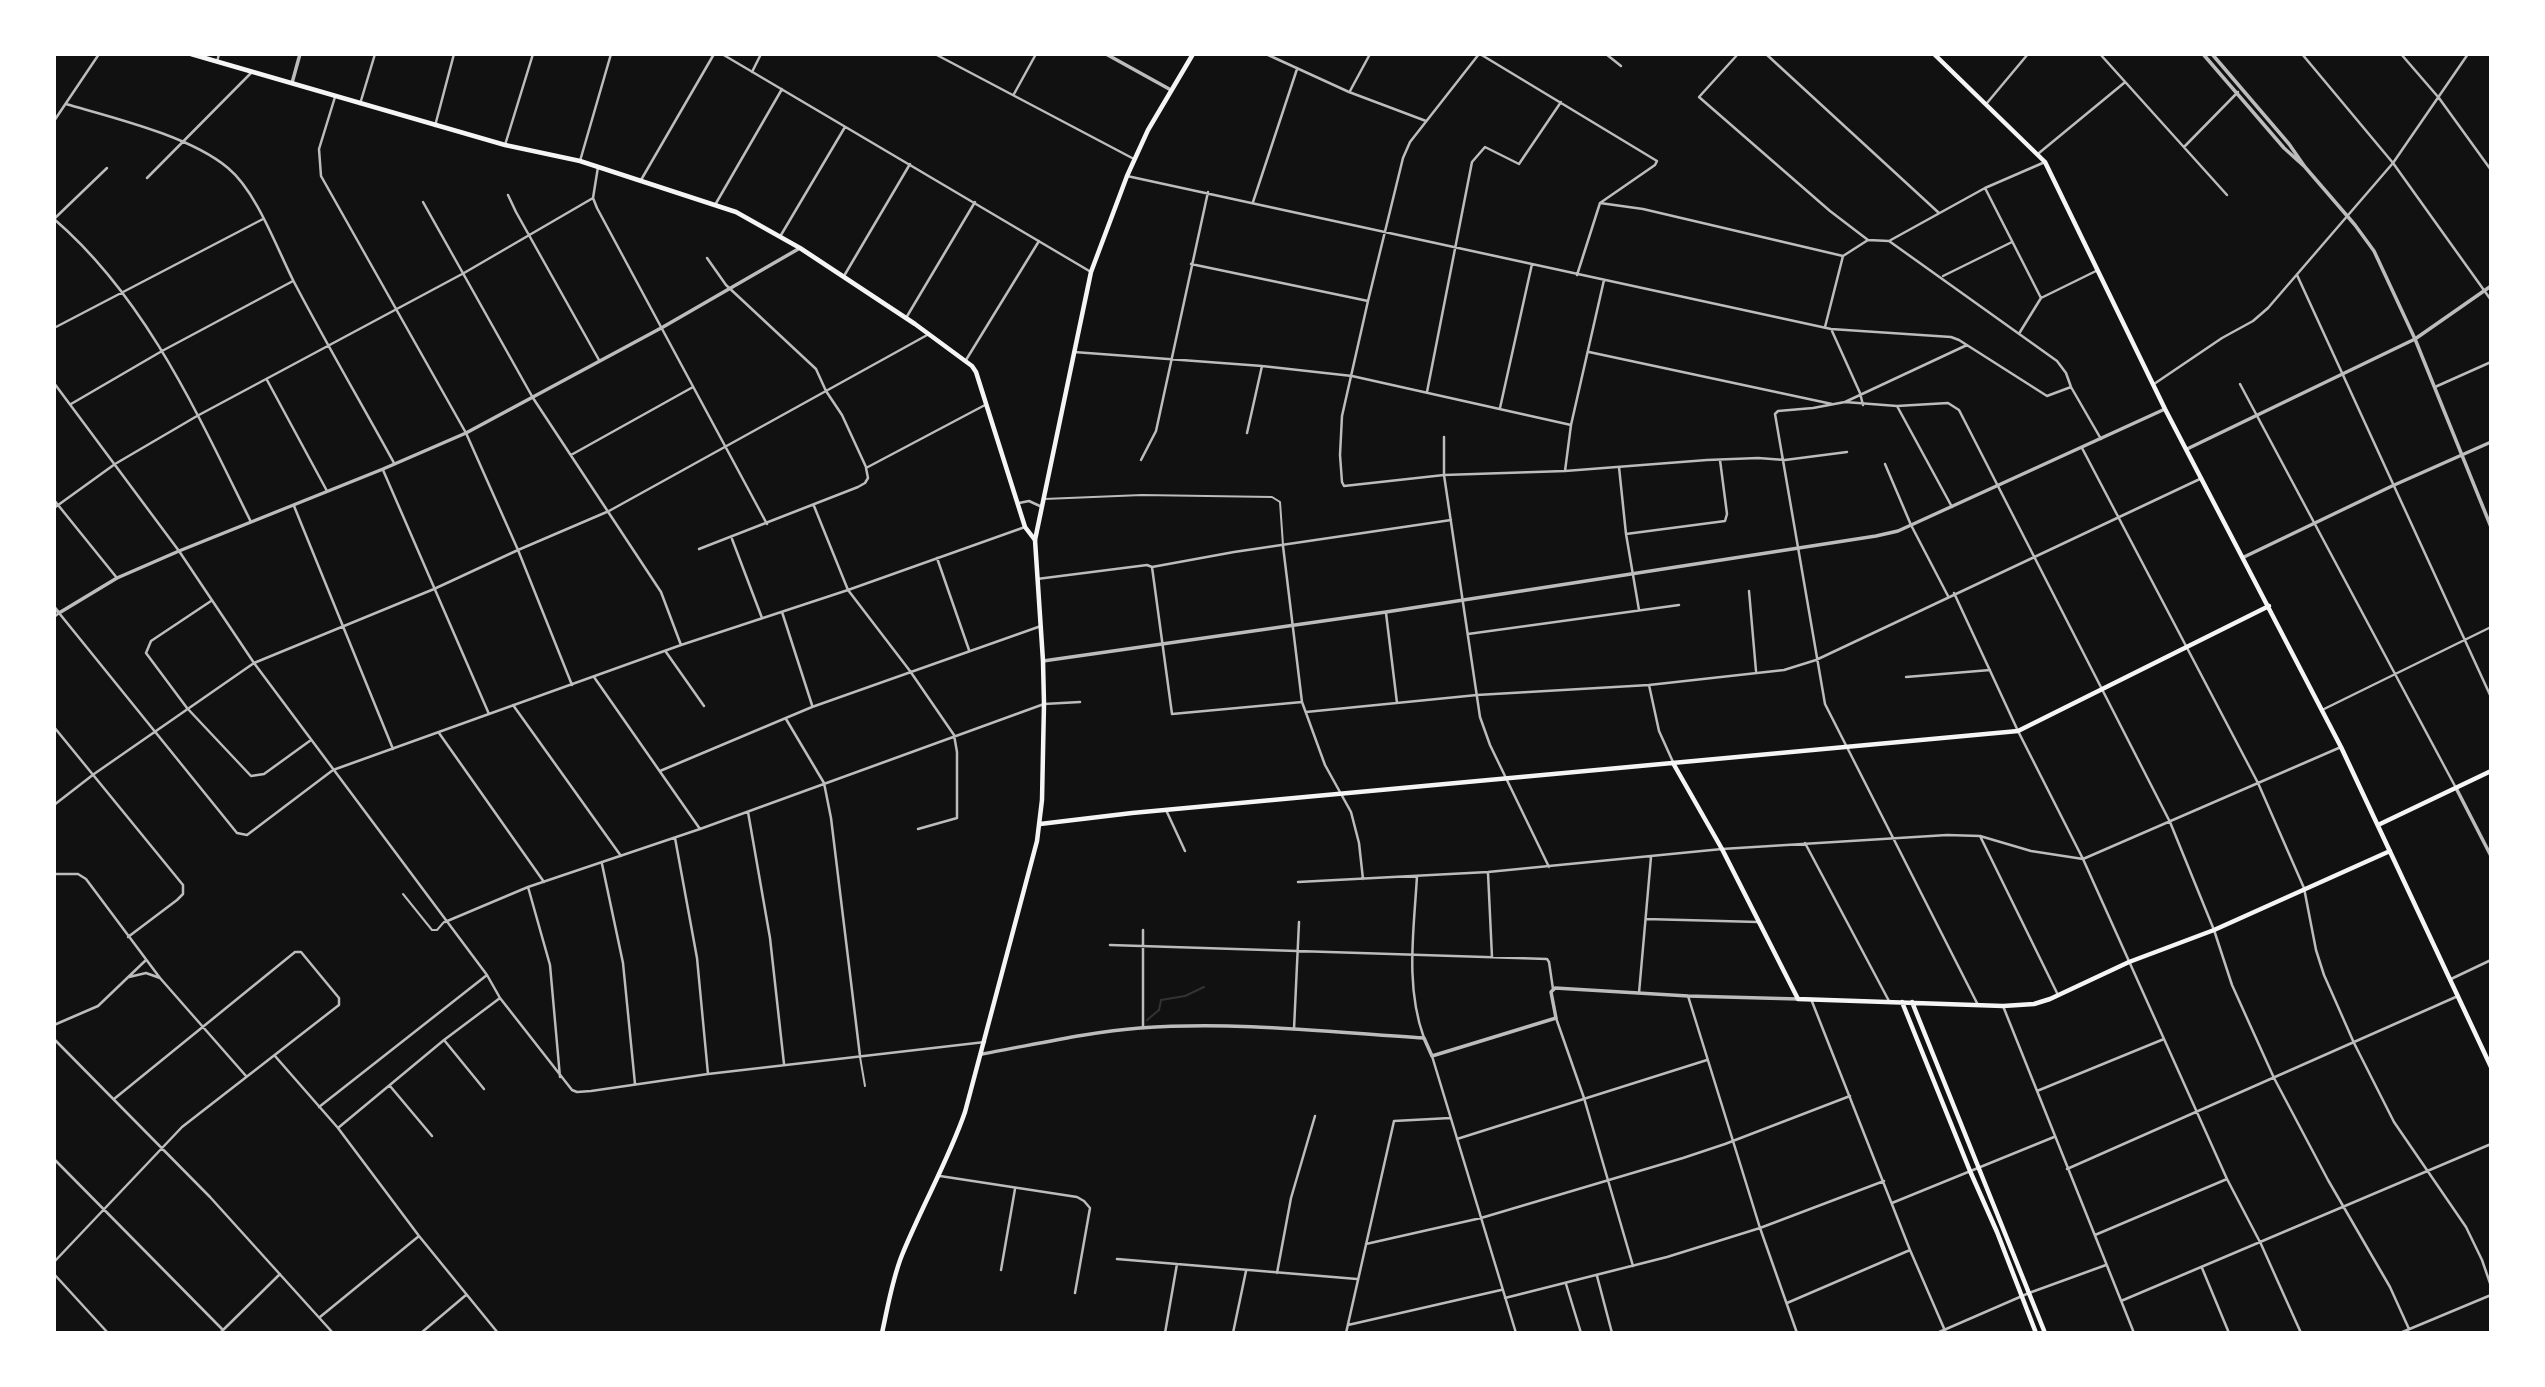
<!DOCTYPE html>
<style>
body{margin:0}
#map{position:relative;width:2545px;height:1387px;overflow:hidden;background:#111;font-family:"DejaVu Sans",sans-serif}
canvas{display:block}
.frame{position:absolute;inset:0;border:56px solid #fff;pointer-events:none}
</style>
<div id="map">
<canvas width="2545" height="1387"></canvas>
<div class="frame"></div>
</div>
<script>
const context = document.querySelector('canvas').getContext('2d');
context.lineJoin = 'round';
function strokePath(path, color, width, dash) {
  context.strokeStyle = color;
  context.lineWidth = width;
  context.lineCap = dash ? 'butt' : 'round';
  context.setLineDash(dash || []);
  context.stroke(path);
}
const stream = new Path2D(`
 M 1147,1020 L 1159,1010 L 1161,1000 L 1185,996 L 1204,987`);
const service = new Path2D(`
 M 1044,499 L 1142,495 L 1272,497 L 1280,502 L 1283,545
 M 403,894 L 432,930 L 437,930 L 444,922
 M 860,1057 L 865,1086`);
const minor = new Path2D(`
 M 722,54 L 1091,272
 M 935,54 L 1134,159
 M 1266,54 L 1349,92 L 1426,121
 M 1479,54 L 1410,142 L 1403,158 L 1368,301 L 1342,416 L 1340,455 L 1342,482 L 1344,486 L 1444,475 L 1565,471 L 1707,460 L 1758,458 L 1785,460 L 1847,452
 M 1480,54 L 1657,161 L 1655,165 L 1600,203 L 1577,275
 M 1606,54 L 1621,66
 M 1738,54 L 1699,97 L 1830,211 L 1868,240
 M 1766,54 L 1939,213
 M 2100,54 L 2227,195
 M 2302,54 L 2393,163 L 2491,300
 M 2401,54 L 2439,98 L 2491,170
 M 217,62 L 219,54
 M 752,72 L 761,54
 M 1350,91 L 1370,54
 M 1014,94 L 1036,54
 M 335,97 L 319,149 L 321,176 L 466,433 L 518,550 L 572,685
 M 1987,103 L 2028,54
 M 66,104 C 114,118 190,136 228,168 C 257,192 277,249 294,282 C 326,343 361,403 394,463
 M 360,104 L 375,54
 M 54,121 L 99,54
 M 435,126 L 454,54
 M 505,145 L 533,54
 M 2184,147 L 2238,92
 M 2039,153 L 2124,83
 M 580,161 L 611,54
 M 598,167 L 593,198 L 597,208 L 767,524
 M 1127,176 L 1831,329 L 1951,337 L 1959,340 L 2047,396 L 2071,387
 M 147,178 L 252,72
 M 641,180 L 714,54
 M 1985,188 L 2041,298
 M 508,195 L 516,212 L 599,360
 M 423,202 L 533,398 L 661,592 L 681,645
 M 1253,202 L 1297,69
 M 1600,203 L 1643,209 L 1843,256
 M 715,205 L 782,89
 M 54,219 C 146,298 198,415 251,522
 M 54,219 L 107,168
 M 781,235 L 845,127
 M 1889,241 L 1985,188 L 2045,162
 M 707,258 L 726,285 L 816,369 L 826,391 L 842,415 L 866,467
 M 1191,264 L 1368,301
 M 2297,275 L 2491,697
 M 844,276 L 910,164
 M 1943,276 L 2012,242
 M 906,318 L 975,202
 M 1825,327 L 1843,256 L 1868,240 L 1889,241 L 2057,361 L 2066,373 L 2071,387 L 2101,439
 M 54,328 L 263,219
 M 1832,331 L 1860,393 L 1863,405
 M 2020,332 L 2041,298 L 2096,271
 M 1967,345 L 1845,402 L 1813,408 L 1778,411 L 1775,414 L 1825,704 L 1978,1005
 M 1074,352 L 1262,366 L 1352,376 L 1571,425
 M 1589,352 L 1832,404
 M 966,360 L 1039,241
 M 267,380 L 327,491
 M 54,383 L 179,551 L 254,663 L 487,975 L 500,998 L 572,1090 L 577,1092 L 591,1091 L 708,1074 L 985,1042
 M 2154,384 L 2222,338 L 2253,321 L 2268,308 L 2393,163 L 2468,54
 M 2240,384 L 2456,788
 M 2435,387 L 2491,362
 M 1427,392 L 1472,162 L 1485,147 L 1519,164 L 1561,102
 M 1845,402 L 1897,406 L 1948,403 L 1959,410 L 2170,822 L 2214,930 L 2232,985 L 2274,1078 L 2328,1180 L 2390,1287 L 2409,1329
 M 71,404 L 162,351 L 293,281
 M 1897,406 L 1952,507
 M 1500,408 L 1532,264
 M 1247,433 L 1262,366
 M 1444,437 L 1444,475 L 1480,717 L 1490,745 L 1549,867
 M 2082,448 L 2258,783 L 2304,888 L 2316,950 L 2324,975 L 2354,1043 L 2394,1122 L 2466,1227 L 2482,1260 L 2491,1286
 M 571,455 L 693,387
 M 1141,460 L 1156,431 L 1208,192
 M 1885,464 L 1911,525 L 1948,596
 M 1619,467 L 1626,534 L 1639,610
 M 383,470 L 489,714
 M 1565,471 L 1571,425 L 1604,280
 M 54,500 L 117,578
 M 1019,503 L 1029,501 L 1042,507
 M 294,506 L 393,749
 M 814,506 L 848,590 L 910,671 L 954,735 L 957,752 L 957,818 L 918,829
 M 54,508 L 115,464 L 197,416 L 464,273 L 593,198
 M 1626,534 L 1725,521 L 1727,514 L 1720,460
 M 732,539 L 762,618
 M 1283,546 L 1302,702 L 1325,765 L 1351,812 L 1359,843 L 1363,879
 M 699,549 L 858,487 L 865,483 L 868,478 L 866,468 L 985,405
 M 937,558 L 969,650
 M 1152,567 L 1172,714 L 1302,702
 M 1037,579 L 1147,565 L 1152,567 L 1234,552 L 1451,520
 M 1749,591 L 1756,671
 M 1954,593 L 2018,731 L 2083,859 L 2227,1179 L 2261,1244 L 2301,1333
 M 211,601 L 151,641 L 146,653 L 187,708 L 251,776 L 264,774 L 311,740
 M 782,612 L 812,705
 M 1386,613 L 1397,703
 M 54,617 L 59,613 L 237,833 L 247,835 L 333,770 L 681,645 L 848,590 L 1025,527
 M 1468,634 L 1679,605
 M 666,652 L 704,706
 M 594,677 L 700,829
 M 1906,677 L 1990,670
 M 1649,685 L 1659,731 L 1673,762
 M 513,705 L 621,856
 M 2322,710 L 2491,627
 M 1306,712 L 1477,695 L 1649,685 L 1784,670 L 1816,660 L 2202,478
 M 786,719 L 824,783 L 831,818 L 860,1056
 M 54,727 L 183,885 L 183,894 L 177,900 L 128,937
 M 439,733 L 544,882
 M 660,771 L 812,707 L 1041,626
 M 54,805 L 94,774 L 254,663 L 434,589 L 518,550 L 609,511 L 929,334
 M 1166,810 L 1185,851
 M 748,812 L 770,938 L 784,1064
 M 1980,836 L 2058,995
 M 675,838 L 697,958 L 708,1074
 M 1805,843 L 1889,1001
 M 602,864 L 623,963 L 635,1084
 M 1488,873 L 1492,957
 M 54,874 L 78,874 L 86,879 L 160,978 L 246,1076
 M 1417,876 C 1414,930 1405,986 1424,1038
 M 1298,882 L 1488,872 L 1722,849 L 1947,835 L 1980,836 L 2031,851 L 2083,859 L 2341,747
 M 528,887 L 550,965 L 560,1077
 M 1646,919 L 1758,922
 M 445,922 L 528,887 L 700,829 L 1044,704 L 1080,702
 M 1143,930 L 1143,1028
 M 1110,945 L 1547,959 L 1549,962 L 1553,989
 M 129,977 L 146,973 L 160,978
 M 2451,979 L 2491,960
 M 1639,993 L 1651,857
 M 1688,996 L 1760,1228 L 1797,1333
 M 1811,999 L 1910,1250 L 1946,1333
 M 2003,1006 L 2134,1333
 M 1556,1018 L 1584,1098 L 1633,1266
 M 54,1025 L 98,1006 L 146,960
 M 1294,1029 L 1299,922
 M 54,1039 L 210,1197 L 333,1333
 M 444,1040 L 484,1089
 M 275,1056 L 338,1128 L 419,1236 L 498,1333
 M 1432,1056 L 1516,1333
 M 390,1086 L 432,1136
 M 2037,1091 L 2164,1039
 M 319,1107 L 487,975
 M 338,1128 L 444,1040 L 500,998
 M 1457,1139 L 1707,1060
 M 54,1159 L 223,1330
 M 2067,1169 L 2458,996
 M 940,1176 L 1077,1197 L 1084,1201 L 1090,1208 L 1075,1293
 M 1892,1203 L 2054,1137
 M 2095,1235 L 2227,1179
 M 1366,1244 L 1481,1218 L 1683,1158 L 1725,1144 L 1850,1096
 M 1117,1259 L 1357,1279
 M 54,1262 L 182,1127 L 339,1005 L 339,998 L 301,952 L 295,952 L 114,1099
 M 2202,1268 L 2229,1333
 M 1001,1270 L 1015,1189
 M 1277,1273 L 1291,1198 L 1315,1116
 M 54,1274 L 108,1333
 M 1597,1276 L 1612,1333
 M 1566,1284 L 1581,1333
 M 1505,1298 L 1667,1257 L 1760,1228 L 1884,1181
 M 2121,1301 L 2491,1144
 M 1787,1303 L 1910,1250
 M 320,1317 L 419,1236
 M 1348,1325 L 1501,1290
 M 220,1333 L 280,1274
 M 421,1333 L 466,1295
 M 1165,1333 L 1177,1264
 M 1233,1333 L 1246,1271
 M 1346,1333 L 1394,1121 L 1450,1118
 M 1937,1333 L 2029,1293 L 2106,1265
 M 2400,1333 L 2491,1295`);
const tertiary = new Path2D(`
 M 1106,54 L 1171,90
 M 2203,54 L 2284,148 L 2305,167
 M 2212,54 L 2289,144 L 2305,167 L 2355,225 L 2374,251 L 2415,339 L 2491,527
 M 292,83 L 300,54
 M 2187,449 L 2415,339 L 2491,286
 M 2244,557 L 2392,486 L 2491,442
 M 54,607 L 59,613 L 117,578 L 179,551 L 383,469 L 466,433 L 663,327 L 800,248
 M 1043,661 L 1386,612 L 1876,536 L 1898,531 L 2165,409
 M 2456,788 L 2491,856
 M 982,1054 C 1033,1045 1088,1032 1140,1028 C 1234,1021 1330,1032 1424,1038 L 1432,1056 L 1556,1018 L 1551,992 L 1555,988 L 1688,996 L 1798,999`);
const secondary = new Path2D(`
 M 191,54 L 505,145 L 580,161 L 736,212 L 800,248 L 915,324 L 972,366 L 976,372 L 1025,527 L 1035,540
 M 1934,54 L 2045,162 L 2165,409 L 2341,747 L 2491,1067
 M 1673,763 L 1722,849 L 1798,999 L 2003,1006 L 2034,1004 L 2050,999 L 2129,962 L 2214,930 L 2390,851
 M 1040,824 L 1132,813 L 2018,731 L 2269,606
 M 2378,825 L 2491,771
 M 1902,1002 L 1970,1171 L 1997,1232 L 2036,1333
 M 1912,1002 L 2045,1333`);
const primary = new Path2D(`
 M 882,1333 C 888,1306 892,1280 902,1255 C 922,1206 948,1161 965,1112 L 1037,841 L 1042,800 L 1044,704 L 1043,661 L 1035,540 L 1091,272 L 1127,176 L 1148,130 L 1193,54`);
strokePath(stream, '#333', 2);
strokePath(service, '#bcbcbc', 2);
strokePath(minor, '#bcbcbc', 2.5);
strokePath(tertiary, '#bcbcbc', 3.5);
strokePath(secondary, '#f5f5f5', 4.5);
strokePath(primary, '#f5f5f5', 4.5);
</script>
